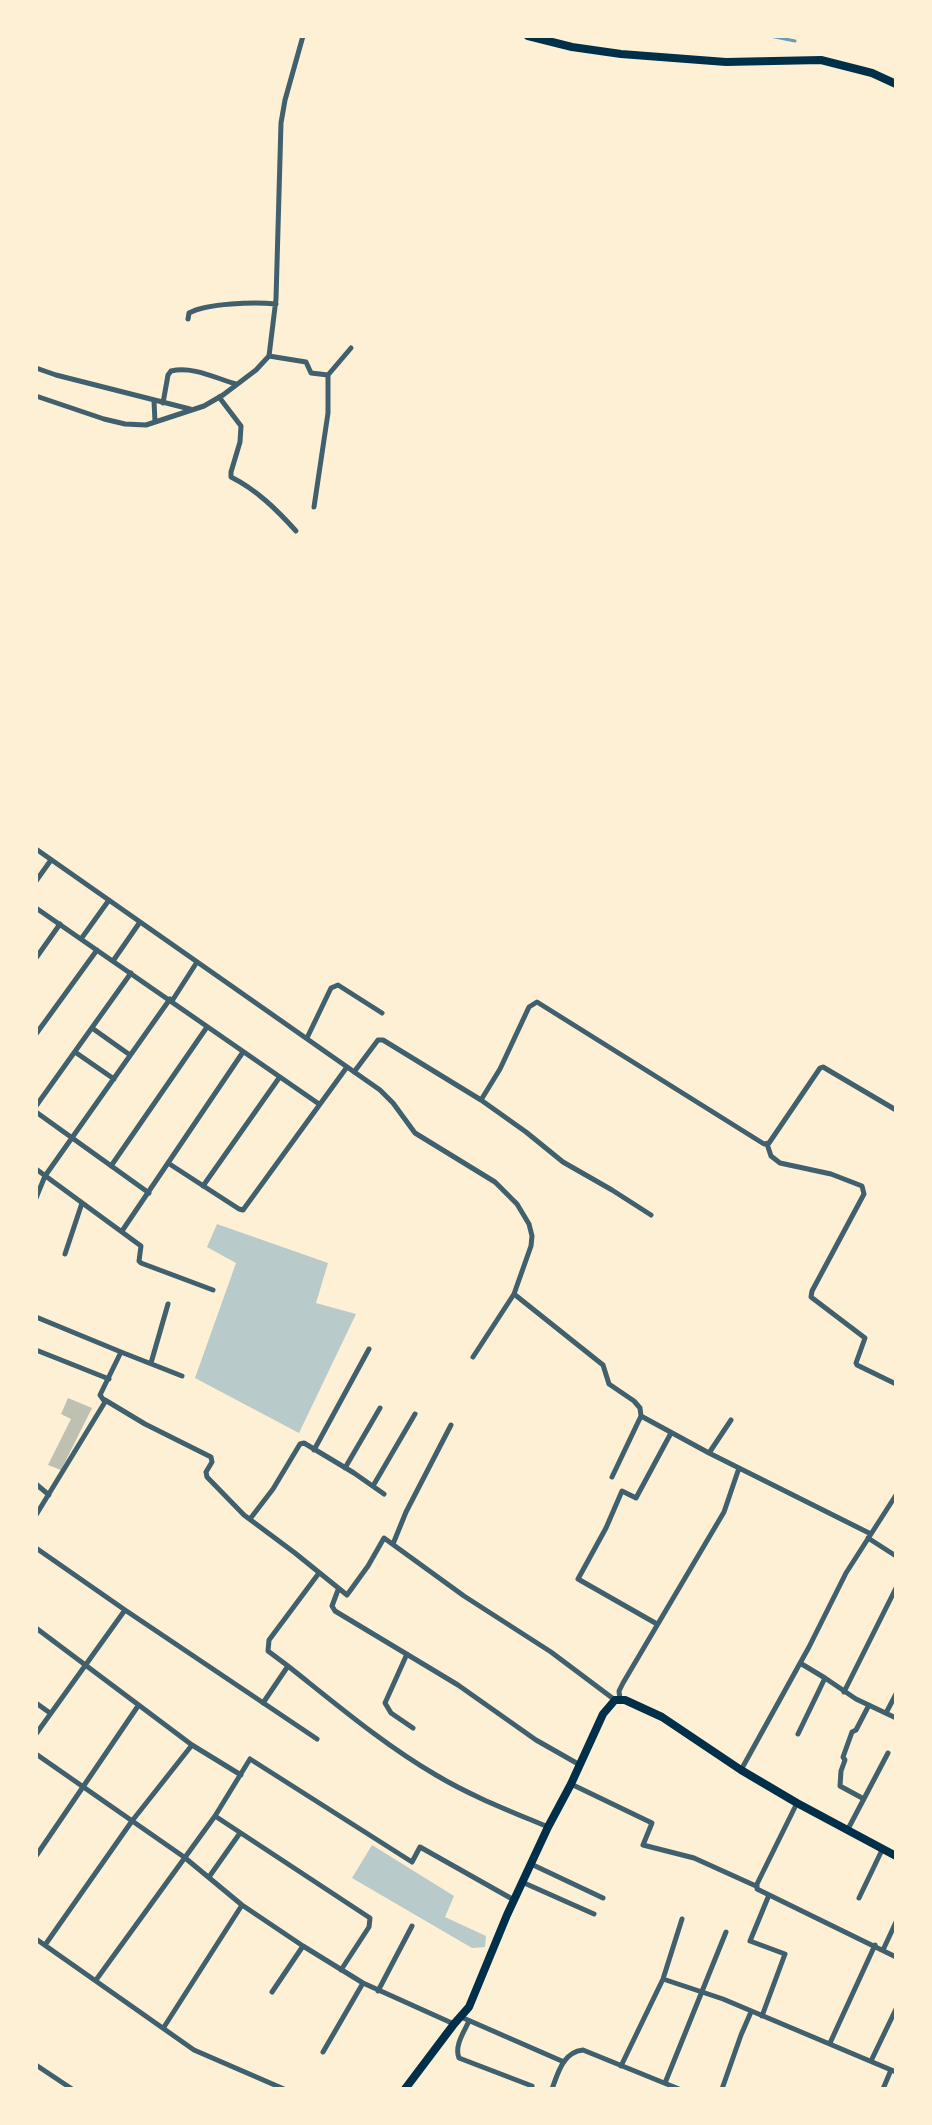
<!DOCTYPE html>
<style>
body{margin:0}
#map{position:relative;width:932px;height:2125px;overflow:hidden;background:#fdf0d5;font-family:Raleway,sans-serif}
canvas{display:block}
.frame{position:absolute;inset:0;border:38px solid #fdf0d5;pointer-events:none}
</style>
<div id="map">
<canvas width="932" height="2125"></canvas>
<div class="frame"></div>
</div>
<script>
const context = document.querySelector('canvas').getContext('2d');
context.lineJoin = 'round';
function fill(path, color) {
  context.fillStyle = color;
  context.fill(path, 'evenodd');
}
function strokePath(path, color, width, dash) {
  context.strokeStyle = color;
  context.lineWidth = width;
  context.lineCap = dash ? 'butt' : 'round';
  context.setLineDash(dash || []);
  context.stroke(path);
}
const green = new Path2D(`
 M 217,1224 L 328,1263 L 316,1303 L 356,1314 L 299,1433 L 195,1378 L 236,1263 L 207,1247 Z
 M 372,1845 L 454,1896 L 445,1917 L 486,1936 L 485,1947 L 472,1948 L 352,1878 Z`);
const stream = new Path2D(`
 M 770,36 L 795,41`);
const building = new Path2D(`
 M 68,1398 L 92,1408 L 61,1470 L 48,1465 L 71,1419 L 61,1414 Z`);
const minor = new Path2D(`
 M 188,319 L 189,313 C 207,303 255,302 276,304
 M 269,356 L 306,362 L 311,373 L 328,375
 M 36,368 L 56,375 L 190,409
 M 36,396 L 104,419 L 125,424 L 146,425 L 204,406 L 223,395 L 256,370 L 269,356 L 276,299 L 281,123 L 285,100 L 303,36
 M 219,397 L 241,426 L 240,442 L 231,472 L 231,477 C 257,490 277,510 296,531
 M 154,401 L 155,422
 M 163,403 L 168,375 L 171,371 C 193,366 215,378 236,384
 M 314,507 L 328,413 L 328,375 L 351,348
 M 36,849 L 380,1090 L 393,1103 L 415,1133 L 495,1182 L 517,1204 L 529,1224 L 532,1236 L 531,1246 L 514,1294 L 473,1357
 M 36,881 L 51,860
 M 36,908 L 319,1104
 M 81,939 L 109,900
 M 36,958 L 60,924
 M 113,961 L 140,922
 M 172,1001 L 197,962
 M 92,1028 L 130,1055
 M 36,1034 L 97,950
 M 307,1038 L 331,988 L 338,985 L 382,1013
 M 75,1052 L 114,1079
 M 354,1072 L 378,1040 L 383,1040 L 481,1100 L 526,1132 L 563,1162 L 612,1190 L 651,1215
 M 481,1100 L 500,1069 L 529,1007 L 537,1002 L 764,1144 L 769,1143 L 820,1068 L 823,1067 L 896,1110
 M 36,1106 L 131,973
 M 36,1112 L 149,1193
 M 767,1144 L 771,1156 L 780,1163 L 831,1174 L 862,1186 L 864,1194 L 812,1291 L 811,1297 L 865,1338 L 856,1363 L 857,1365 L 896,1384
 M 168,1163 L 239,1209 L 243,1210 L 347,1067
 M 111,1166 L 207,1027
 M 36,1169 L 141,1246 L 139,1261 L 141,1263 L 213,1290
 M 203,1186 L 279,1078
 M 36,1198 L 45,1176 L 170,999
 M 122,1231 L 243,1052
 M 65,1254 L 82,1203
 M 514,1294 L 603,1365 L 609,1384 L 634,1401 L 640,1408 L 641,1416
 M 36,1317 L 121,1352
 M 36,1350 L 109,1379
 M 151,1363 L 168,1304
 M 105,1400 L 145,1424 L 211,1457 L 212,1462 L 206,1472 L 207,1477 L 244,1515 L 295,1553 L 347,1595 L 368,1566 L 384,1538 L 464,1596 L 551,1652 L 615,1700
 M 641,1416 L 709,1453 L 871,1534
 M 314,1450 L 369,1349
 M 709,1453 L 731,1420
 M 345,1468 L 380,1408
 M 612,1477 L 641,1416
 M 36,1484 L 49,1495
 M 373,1486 L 415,1414
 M 36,1515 L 105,1402 L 100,1395 L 121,1352 L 182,1376
 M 250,1519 L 273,1489 L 300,1444 L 304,1443 L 354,1473 L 384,1494
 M 868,1538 L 896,1556
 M 393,1544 L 406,1512 L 451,1425
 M 36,1548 L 125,1610 L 317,1739
 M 338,1590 L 332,1606 L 335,1611 L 458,1685 L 536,1740 L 580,1765
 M 657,1624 L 578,1579 L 606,1528 L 622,1491 L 636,1498 L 671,1433
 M 36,1628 L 192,1745 L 241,1775
 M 407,1654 L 385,1703 L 391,1713 L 413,1728
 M 800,1663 L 825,1678
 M 288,1666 C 336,1704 383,1744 436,1775 C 471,1796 510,1811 548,1827
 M 844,1692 L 896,1588
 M 620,1699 L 619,1691 L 623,1683 L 724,1512 L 739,1468
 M 36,1703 L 50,1713
 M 263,1703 L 288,1666 L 268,1651 L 269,1640 L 319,1573
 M 886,1713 L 896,1694
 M 36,1734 L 125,1610
 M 798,1734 L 825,1678 L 856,1699 L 896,1718
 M 36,1754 L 184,1857 L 242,1905 L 303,1946 L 363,1983 L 454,2024
 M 741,1770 L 809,1647 L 846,1573 L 896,1495
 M 571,1784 L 652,1823 L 643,1845 L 694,1858 L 756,1886
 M 864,1799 L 840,1786 L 841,1771 L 845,1760 L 843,1757 L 852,1732 L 856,1730 L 869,1705
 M 797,1803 L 757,1884 L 757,1889 L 896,1957
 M 215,1816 L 370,1918 L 369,1927 L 341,1970
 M 848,1829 L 888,1753
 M 36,1856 L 138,1706
 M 531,1864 L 603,1898
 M 209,1877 L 240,1833
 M 522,1882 L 594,1914
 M 859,1898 L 883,1848
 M 36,1939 L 194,2050 L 284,2089
 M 45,1945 L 132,1821 L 192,1745
 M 883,1950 L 896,1922
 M 663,1979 L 723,1999 L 896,2072
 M 96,1980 L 215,1816 L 250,1759 L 412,1862 L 420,1847 L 514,1900
 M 378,1991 L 412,1926
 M 272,1992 L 303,1946
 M 762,2016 L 785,1954 L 750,1941 L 769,1895
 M 461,2017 L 564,2062
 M 469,2021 C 464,2032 454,2046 459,2058 L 532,2086
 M 164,2027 L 242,1905
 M 830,2043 L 875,1945
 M 323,2052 L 363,1983
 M 871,2061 L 896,2009
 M 36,2065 L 72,2089
 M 621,2066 L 663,1979 L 682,1919
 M 665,2083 L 726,1932
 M 552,2089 C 558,2073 563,2052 583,2050 L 679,2089
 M 722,2089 L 741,2035 L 751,2012
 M 883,2089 L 891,2070`);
const secondary = new Path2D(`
 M 528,36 L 572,47 L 621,54 L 726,62 L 821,60 L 872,73 L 896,84
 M 405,2089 L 454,2024 L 469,2007 L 507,1915 L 548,1827 L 571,1784 L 603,1714 L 615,1700 L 625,1700 L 662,1717 L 741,1770 L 797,1803 L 896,1856`);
fill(green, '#b9caca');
strokePath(stream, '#669bbc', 3);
fill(building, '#bec0b2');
strokePath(minor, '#3f606c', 5);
strokePath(secondary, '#003049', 8);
</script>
